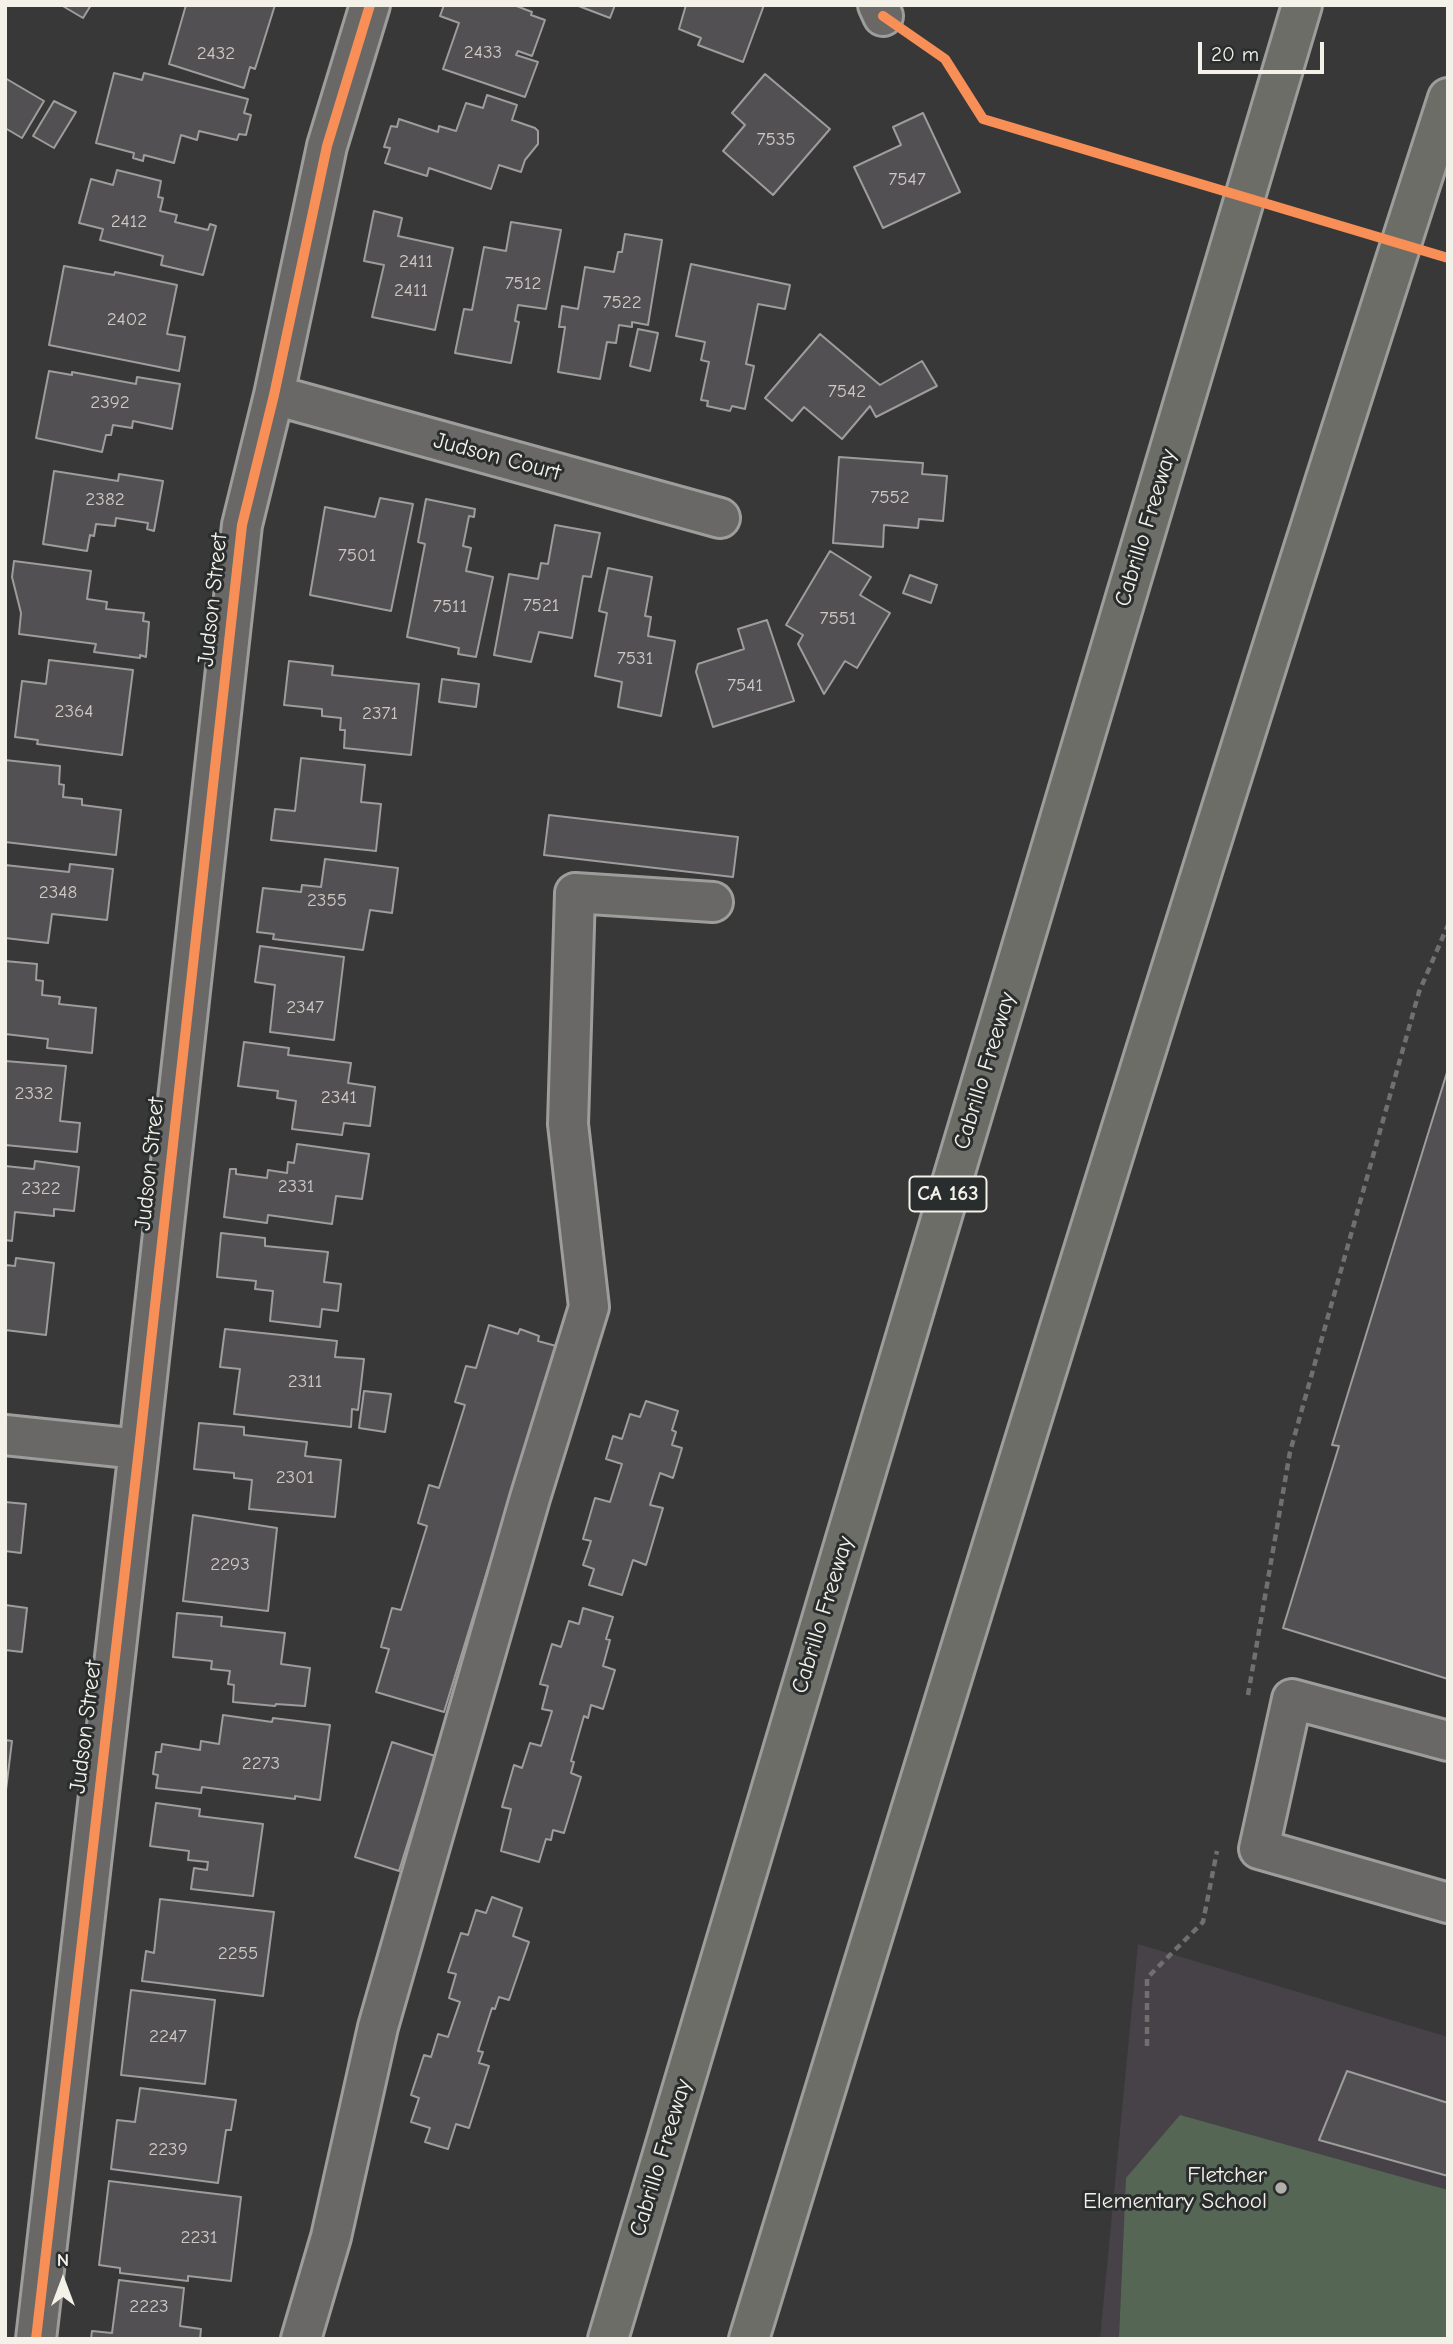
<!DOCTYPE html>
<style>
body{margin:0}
#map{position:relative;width:1453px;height:2344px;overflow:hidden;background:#383839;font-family:"Comic Neue",sans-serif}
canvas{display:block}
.frame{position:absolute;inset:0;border:7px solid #f4f1e8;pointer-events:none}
.north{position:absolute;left:28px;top:2246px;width:70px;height:70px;-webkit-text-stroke:5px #2a2d2e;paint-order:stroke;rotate:0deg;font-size:19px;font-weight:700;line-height:28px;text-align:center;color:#f4f1e8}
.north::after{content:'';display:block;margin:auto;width:24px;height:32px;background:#f4f1e8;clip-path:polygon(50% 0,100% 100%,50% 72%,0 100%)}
.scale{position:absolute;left:1198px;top:42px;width:126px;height:32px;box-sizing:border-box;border:4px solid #f4f1e8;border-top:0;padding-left:9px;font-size:21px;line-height:24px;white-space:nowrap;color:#f4f1e8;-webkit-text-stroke:5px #2a2d2e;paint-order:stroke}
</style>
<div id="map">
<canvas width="1453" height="2344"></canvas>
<div class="frame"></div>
<div class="north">N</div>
<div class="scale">20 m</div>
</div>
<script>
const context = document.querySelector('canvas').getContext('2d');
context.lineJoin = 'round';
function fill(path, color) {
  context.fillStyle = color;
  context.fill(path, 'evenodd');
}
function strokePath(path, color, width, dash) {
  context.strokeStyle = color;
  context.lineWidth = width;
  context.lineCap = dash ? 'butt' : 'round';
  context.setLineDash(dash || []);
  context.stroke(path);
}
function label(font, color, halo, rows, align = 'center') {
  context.font = font + ' "Comic Neue",sans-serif';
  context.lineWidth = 6;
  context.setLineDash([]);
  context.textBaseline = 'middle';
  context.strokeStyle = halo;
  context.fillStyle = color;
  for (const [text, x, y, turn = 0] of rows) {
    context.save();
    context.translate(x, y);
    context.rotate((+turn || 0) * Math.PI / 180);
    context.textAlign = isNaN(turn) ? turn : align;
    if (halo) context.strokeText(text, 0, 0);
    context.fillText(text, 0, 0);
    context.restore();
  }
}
const built = new Path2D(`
 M 1138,1944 L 1448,2037 L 1448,2339 L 1100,2339 Z`);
const green = new Path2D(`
 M 1180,2115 L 1448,2190 L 1448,2339 L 1119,2339 L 1126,2178 Z`);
const building = new Path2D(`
 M 61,5 L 91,5 L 83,18 Z
 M 186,5 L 275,5 L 255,69 L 250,67 L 244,88 L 169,64 Z
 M 444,5 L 514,5 L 532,12 L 531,15 L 545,20 L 532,56 L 518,51 L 516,55 L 538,62 L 525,97 L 443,69 L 459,23 L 440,16 Z
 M 576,5 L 615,5 L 610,18 Z
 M 686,5 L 764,5 L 743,62 L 698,45 L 701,38 L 679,29 Z
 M 114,73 L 142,80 L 144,73 L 248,99 L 244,113 L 251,115 L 246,135 L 239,134 L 237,140 L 199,131 L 197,140 L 181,135 L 174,163 L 144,155 L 143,161 L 133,158 L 134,153 L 96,143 Z
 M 765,74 L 830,129 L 773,195 L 723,151 L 745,125 L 732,113 Z
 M 5,78 L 44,101 L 22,138 L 5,128 Z
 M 487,95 L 517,105 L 512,120 L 535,128 L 538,131 L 538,144 L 525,160 L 521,172 L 499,165 L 491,189 L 429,168 L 427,176 L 385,163 L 390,148 L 384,147 L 391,126 L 397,127 L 399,119 L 438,132 L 439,126 L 456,131 L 466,103 L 483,108 Z
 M 54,101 L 76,112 L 54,148 L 33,136 Z
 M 923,113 L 960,192 L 883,228 L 854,167 L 901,145 L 893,127 Z
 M 117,170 L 161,181 L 158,197 L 163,198 L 160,211 L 177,215 L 175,222 L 208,230 L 210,224 L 216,226 L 203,275 L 161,265 L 163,256 L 100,240 L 103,229 L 79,223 L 91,179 L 113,185 Z
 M 374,211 L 402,218 L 398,236 L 453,248 L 435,330 L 372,317 L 384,265 L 364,261 Z
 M 511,222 L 561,230 L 546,309 L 518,305 L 515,321 L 519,322 L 511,363 L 455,353 L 464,309 L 472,310 L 484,247 L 506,251 Z
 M 625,234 L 662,240 L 648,325 L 632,322 L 632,327 L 619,325 L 616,343 L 607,342 L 600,379 L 558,372 L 565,327 L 559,327 L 562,306 L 578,309 L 585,267 L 614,272 L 618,252 L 622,252 Z
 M 691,264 L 790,285 L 785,309 L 758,304 L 746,364 L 754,366 L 745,409 L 732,406 L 730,411 L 707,406 L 708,401 L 701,400 L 709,362 L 701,360 L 705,342 L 676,336 Z
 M 64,266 L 114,275 L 115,272 L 177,285 L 167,334 L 185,337 L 179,371 L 49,345 Z
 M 638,329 L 658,333 L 650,371 L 630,366 Z
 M 820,334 L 880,385 L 922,361 L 937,386 L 876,417 L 870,406 L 842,439 L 804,407 L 792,421 L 765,398 Z
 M 49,371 L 72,375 L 72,372 L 136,384 L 137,377 L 180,384 L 172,429 L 133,421 L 132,428 L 113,425 L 111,435 L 106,435 L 102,452 L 36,438 Z
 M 839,457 L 923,463 L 922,474 L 947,476 L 943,521 L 919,519 L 918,528 L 884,525 L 883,547 L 833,543 Z
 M 54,471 L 118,481 L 119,474 L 163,481 L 154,531 L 147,529 L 148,523 L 116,518 L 115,526 L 96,524 L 94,536 L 90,535 L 87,551 L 43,544 Z
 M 380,498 L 413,504 L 391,611 L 310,595 L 325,507 L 375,517 Z
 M 426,499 L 475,509 L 474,517 L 469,516 L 463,546 L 471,548 L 466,571 L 493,577 L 476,657 L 458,654 L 459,648 L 407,637 L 425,544 L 418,542 Z
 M 555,525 L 600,533 L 591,577 L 583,576 L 572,638 L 539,632 L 531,662 L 494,655 L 509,574 L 538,579 L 541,563 L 548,564 Z
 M 830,551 L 871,577 L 860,595 L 890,613 L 857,668 L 845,661 L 824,694 L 798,644 L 803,635 L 786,625 Z
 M 14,561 L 91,571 L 87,599 L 107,602 L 106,609 L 144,613 L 143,621 L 149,622 L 146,657 L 140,655 L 140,658 L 94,652 L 96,644 L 19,634 L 21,613 L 12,577 Z
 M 608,568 L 652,577 L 645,616 L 651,617 L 648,636 L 675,641 L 661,716 L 618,707 L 622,682 L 595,676 L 607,613 L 599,611 Z
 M 910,575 L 937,585 L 931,603 L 903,593 Z
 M 767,620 L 794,701 L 713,727 L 696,672 L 698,664 L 744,649 L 738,629 Z
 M 49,660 L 133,670 L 122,755 L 37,744 L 38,740 L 15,737 L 22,681 L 46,684 Z
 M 289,661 L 333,666 L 332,675 L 419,684 L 411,755 L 344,748 L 345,730 L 340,730 L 341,718 L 322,716 L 322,709 L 284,705 Z
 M 442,679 L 479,684 L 476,707 L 439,702 Z
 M 301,758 L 365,765 L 361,802 L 381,804 L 376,851 L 271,840 L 275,809 L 295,811 Z
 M 5,760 L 60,766 L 59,784 L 64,785 L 63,797 L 82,799 L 82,805 L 121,810 L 116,855 L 5,842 Z
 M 549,815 L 738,837 L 733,877 L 544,855 Z
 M 325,859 L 398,868 L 392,913 L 370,910 L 363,950 L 273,939 L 274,934 L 257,932 L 263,888 L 301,892 L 302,885 L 321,887 Z
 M 70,864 L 113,869 L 107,920 L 52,914 L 48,943 L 5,938 L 5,865 L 69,872 Z
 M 260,946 L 344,957 L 334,1040 L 270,1032 L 275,985 L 255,982 Z
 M 5,961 L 37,964 L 36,980 L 43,981 L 42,995 L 60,997 L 59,1004 L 96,1008 L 92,1053 L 47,1048 L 48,1039 L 5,1034 Z
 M 244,1042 L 289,1048 L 288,1055 L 351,1063 L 348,1083 L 375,1087 L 370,1126 L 344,1123 L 342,1135 L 292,1129 L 296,1101 L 277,1098 L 278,1091 L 238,1086 Z
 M 5,1061 L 66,1066 L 60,1121 L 80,1123 L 77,1152 L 5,1145 Z
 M 1448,1069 L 1448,1679 L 1283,1628 L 1339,1446 L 1332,1445 Z
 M 297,1144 L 369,1154 L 362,1199 L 336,1196 L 332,1224 L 268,1215 L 267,1223 L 224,1217 L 230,1169 L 236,1169 L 236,1174 L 267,1178 L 268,1170 L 287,1173 L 288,1162 L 294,1163 Z
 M 35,1161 L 79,1167 L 74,1211 L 54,1209 L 54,1216 L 15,1212 L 12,1241 L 5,1240 L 5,1166 L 34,1169 Z
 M 221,1233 L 265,1238 L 265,1246 L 328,1252 L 324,1282 L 341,1284 L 338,1311 L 322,1309 L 320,1327 L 270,1321 L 273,1291 L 255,1289 L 256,1281 L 217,1277 Z
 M 16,1258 L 54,1263 L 46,1335 L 5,1330 L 5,1265 L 15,1266 Z
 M 489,1325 L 518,1334 L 520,1329 L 539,1336 L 538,1341 L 556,1346 L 444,1712 L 376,1692 L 389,1649 L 381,1647 L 392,1608 L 401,1610 L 427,1526 L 418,1523 L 429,1485 L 439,1488 L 465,1405 L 455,1402 L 466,1366 L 476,1368 Z
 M 225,1329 L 337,1341 L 335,1357 L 364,1359 L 358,1410 L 352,1409 L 351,1427 L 234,1414 L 240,1369 L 220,1367 Z
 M 364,1391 L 391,1394 L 385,1432 L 359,1428 Z
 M 646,1401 L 678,1411 L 672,1430 L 676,1432 L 672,1445 L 682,1448 L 673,1478 L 660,1473 L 650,1505 L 663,1508 L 646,1565 L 633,1560 L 622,1595 L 589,1585 L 594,1569 L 583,1565 L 591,1541 L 583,1539 L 595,1498 L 610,1502 L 622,1464 L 606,1459 L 613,1436 L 622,1439 L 630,1414 L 640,1417 Z
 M 199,1423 L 244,1427 L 244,1435 L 307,1442 L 305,1456 L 341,1460 L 335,1517 L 249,1509 L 252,1480 L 234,1478 L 234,1473 L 194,1469 Z
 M 5,1502 L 26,1504 L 21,1553 L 5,1551 Z
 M 193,1515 L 277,1528 L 268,1611 L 183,1601 Z
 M 5,1605 L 27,1608 L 22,1652 L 5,1650 Z
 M 583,1608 L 613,1617 L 606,1639 L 610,1640 L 603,1666 L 615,1670 L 603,1709 L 591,1705 L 588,1718 L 584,1716 L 571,1761 L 574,1762 L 571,1773 L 581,1777 L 564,1833 L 553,1830 L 551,1840 L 546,1839 L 539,1862 L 501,1851 L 511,1809 L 502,1807 L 514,1765 L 522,1768 L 530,1743 L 541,1746 L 552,1711 L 542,1709 L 548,1686 L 540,1684 L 552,1644 L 561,1647 L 569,1621 L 579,1624 Z
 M 177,1613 L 222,1617 L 221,1626 L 285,1633 L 281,1664 L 310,1668 L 305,1706 L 276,1704 L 275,1706 L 233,1702 L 234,1685 L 228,1684 L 230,1671 L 211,1669 L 212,1661 L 173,1657 Z
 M 223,1715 L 272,1722 L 273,1718 L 330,1725 L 320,1800 L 295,1796 L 295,1799 L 202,1787 L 201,1793 L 156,1788 L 158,1775 L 153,1774 L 156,1752 L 161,1752 L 162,1744 L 200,1750 L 201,1741 L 219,1744 Z
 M 5,1740 L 12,1741 L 6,1790 L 5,1790 Z
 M 392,1742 L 435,1756 L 399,1871 L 355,1857 Z
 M 156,1803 L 200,1809 L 199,1816 L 263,1824 L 253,1896 L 191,1889 L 194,1868 L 207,1870 L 208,1862 L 188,1860 L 189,1851 L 150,1846 Z
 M 492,1897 L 522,1908 L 513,1936 L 529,1942 L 509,2000 L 499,1997 L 495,2009 L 492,2008 L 478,2051 L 483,2052 L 479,2063 L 489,2066 L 469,2128 L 456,2124 L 448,2149 L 425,2142 L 430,2128 L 411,2122 L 419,2098 L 411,2095 L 424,2055 L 431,2057 L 438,2034 L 448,2037 L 460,2002 L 449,1998 L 456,1974 L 448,1972 L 461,1933 L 468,1935 L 476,1910 L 486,1913 Z
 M 160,1899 L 274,1912 L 263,1996 L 142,1981 L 146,1951 L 154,1953 Z
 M 131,1990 L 215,2000 L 205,2084 L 121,2075 Z
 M 1347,2071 L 1448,2103 L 1448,2176 L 1319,2140 Z
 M 140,2088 L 236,2100 L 231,2130 L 226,2130 L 218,2183 L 111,2169 L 117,2120 L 135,2122 Z
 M 109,2181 L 241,2197 L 231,2281 L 188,2276 L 188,2281 L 120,2273 L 120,2268 L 99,2265 Z
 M 119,2280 L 184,2288 L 180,2326 L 201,2329 L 200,2339 L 91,2339 L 92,2331 L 112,2333 Z`);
const path = new Path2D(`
 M 1248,1695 L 1290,1452 L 1419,992 L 1448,925
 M 1147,2046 L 1147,1978 L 1203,1922 L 1217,1851`);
const minor = new Path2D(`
 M 878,5 L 883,16
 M 274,395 L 720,518
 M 5,1435 L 139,1449
 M 1448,1741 L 1292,1699 L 1259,1849 L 1448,1903
 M 36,2339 L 139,1449 L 242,525 L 274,395 L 327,146 L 370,5
 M 301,2339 L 331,2237 L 378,2027 L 530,1498 L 589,1307 L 568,1124 L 575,893 L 713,902`);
const highway = new Path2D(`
 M 608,2339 L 1302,5
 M 749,2339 C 978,1591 1207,843 1448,98`);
const cycleway = new Path2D(`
 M 883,16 L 945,59 L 983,119 L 1448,258
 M 36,2339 L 139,1449 L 242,525 L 274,395 L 327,146 L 370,5`);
const markers = [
 [1281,2188,7,"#b2b0ab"]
];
const numberNames = [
 ["2433",483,53],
 ["2432",216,54],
 ["7535",776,140],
 ["7547",907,180],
 ["2412",129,222],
 ["2411",416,262],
 ["7512",523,284],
 ["2411",411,291],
 ["7522",622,303],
 ["2402",127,320],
 ["7542",847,392],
 ["2392",110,403],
 ["7552",890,498],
 ["2382",105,500],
 ["7501",357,556],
 ["7521",541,606],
 ["7511",450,607],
 ["7551",838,619],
 ["7531",635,659],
 ["7541",745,686],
 ["2364",74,712],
 ["2371",380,714],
 ["2348",58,893],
 ["2355",327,901],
 ["2347",305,1008],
 ["2332",34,1094],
 ["2341",339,1098],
 ["2331",296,1187],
 ["2322",41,1189],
 ["2311",305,1382],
 ["2301",295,1478],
 ["2293",230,1565],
 ["2273",261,1764],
 ["2255",238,1954],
 ["2247",168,2037],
 ["2239",168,2150],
 ["2231",199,2238],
 ["2223",149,2307]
];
const shields = [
 [948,1194,77]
];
const shieldNames = [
 ["CA 163",948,1194]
];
const streetNames = [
 ["Judson Court",497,457,15],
 ["Cabrillo Freeway",1146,528,-73],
 ["Judson Street",213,600,-84],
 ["Cabrillo Freeway",985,1071,-73],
 ["Judson Street",150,1164,-84],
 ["Cabrillo Freeway",823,1615,-73],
 ["Judson Street",86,1727,-83],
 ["Cabrillo Freeway",661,2158,-73]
];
const poiNames = [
 ["Fletcher",1267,2175],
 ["Elementary School",1267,2201]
];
fill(built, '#464247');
fill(green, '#556654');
fill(building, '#535053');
strokePath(building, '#9d9d9b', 2);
strokePath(minor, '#9d9d9b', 44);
strokePath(highway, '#9d9d9b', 44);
strokePath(path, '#70706f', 4.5, [7, 5]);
strokePath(minor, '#696866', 38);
strokePath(highway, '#6d6d68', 38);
strokePath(cycleway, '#f78f57', 10);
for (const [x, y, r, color] of markers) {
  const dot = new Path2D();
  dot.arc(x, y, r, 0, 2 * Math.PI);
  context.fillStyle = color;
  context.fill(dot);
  strokePath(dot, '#2a2d2e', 2.5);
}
label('19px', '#ccc9c3', null, numberNames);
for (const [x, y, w] of shields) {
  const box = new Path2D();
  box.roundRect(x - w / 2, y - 17.5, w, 35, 5);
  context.fillStyle = '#2a2d2e';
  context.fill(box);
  strokePath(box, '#f4f1e8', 2);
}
label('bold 21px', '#f4f1e8', null, shieldNames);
label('23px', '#f4f1e8', '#2a2d2e', streetNames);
label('23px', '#f4f1e8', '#2a2d2e', poiNames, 'right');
</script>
